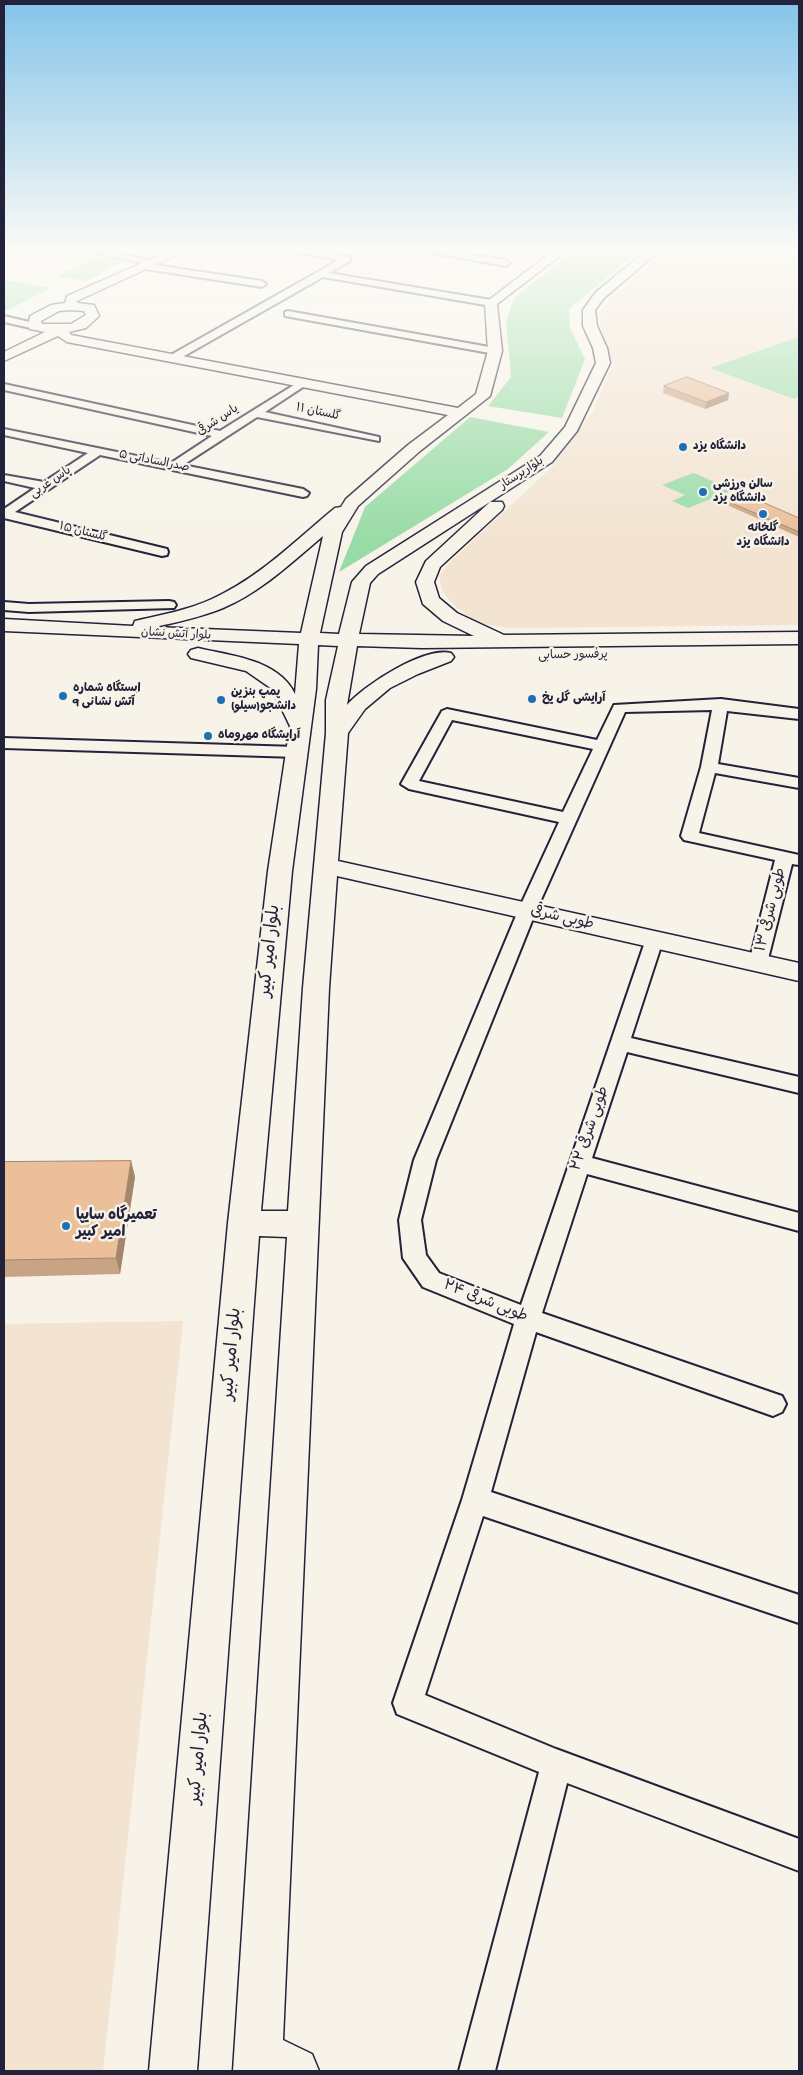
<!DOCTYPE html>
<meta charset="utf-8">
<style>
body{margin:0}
#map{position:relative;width:803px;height:2075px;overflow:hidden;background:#f7f3e8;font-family:"Gochi Hand",sans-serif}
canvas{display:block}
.frame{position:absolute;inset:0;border:5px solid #22223b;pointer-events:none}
</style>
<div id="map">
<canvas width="803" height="2075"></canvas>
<div class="frame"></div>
</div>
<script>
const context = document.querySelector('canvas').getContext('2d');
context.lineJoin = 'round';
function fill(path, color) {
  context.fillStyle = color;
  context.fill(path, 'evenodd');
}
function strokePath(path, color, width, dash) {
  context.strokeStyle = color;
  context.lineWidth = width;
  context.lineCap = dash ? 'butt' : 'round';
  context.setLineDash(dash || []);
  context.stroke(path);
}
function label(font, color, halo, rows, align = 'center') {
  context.font = font + ' "Gochi Hand","Playpen Sans Arabic",sans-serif';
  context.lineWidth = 5;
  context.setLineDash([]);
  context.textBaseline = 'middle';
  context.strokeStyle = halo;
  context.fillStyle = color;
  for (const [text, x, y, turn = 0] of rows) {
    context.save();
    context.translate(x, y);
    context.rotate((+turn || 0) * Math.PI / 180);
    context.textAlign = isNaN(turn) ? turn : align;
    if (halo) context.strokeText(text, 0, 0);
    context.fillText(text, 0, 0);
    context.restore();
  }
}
const built = new Path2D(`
 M 665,251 L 799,251 L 799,625 L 510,628 L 482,624 L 464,614 L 452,603 L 443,592 L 439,576 L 450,562 L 552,467 L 593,411 L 613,363 L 600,329 L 601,312 L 615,294 Z
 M 183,1321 L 103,2071 L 4,2071 L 4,1324 Z`);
const green = new Path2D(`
 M 574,251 L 639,251 L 569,309 L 570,328 L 585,359 L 562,418 L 488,406 L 511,377 L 506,322 L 514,298 Z
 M 97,257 L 124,261 L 87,281 L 57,276 Z
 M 4,280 L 50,288 L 4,312 Z
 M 799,337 L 799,396 L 794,399 L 710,368 Z
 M 470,417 L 549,432 L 508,469 L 339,572 L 365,507 Z
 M 693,473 L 694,473 L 733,490 L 688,508 L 672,501 L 685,495 L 662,485 Z`);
const street = new Path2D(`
 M 88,251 L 107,251 L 148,260 L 144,263 Z
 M 290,251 L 311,251 L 350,257 L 350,261 L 329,273 L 491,300 L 496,303 L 491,306 L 323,277 L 177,360 L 169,360 L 169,356 L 339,260 Z
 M 423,251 L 444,251 L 506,260 L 510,263 L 506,266 Z
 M 148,264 L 262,281 L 266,284 L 262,287 L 145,269 L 144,267 Z
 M 288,311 L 495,348 L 500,351 L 495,354 L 285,316 L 285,312 Z
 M 4,316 L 38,324 L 40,326 L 35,329 L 4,322 Z
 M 302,380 L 306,381 L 306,385 L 265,412 L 379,437 L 379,441 L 257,417 L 183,465 L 303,489 L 309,493 L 307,496 L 303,497 L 100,455 L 15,512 L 167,549 L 168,552 L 167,555 L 162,556 L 4,518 L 4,509 L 35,488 L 4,481 L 4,475 L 44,482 L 88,453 L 4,435 L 4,429 L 171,463 L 212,436 L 4,390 L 4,384 L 220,431 Z
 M 169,601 L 174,602 L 176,605 L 174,608 L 29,612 L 4,610 L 4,602 L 29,604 Z
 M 721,699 L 799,709 L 799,719 L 727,711 L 718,764 L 799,778 L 799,788 L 715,773 L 699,833 L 799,855 L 799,865 L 792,864 L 767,963 L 765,968 L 758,969 L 751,968 L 749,963 L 775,860 L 684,840 L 681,836 L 701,767 L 712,710 L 625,712 L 536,911 L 436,1160 L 421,1220 L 426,1255 L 439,1273 L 521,1305 L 647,936 L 654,934 L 661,936 L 663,940 L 631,1038 L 799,1077 L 799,1093 L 627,1052 L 592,1158 L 799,1213 L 799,1231 L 587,1174 L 542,1313 L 782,1396 L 786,1404 L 782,1412 L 773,1416 L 536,1332 L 491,1492 L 799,1595 L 799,1623 L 483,1516 L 425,1695 L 556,1749 L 799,1839 L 799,1871 L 567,1783 L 495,2071 L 459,2071 L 539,1772 L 397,1714 L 393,1703 L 462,1500 L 514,1324 L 423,1287 L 403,1258 L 399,1220 L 414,1160 L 518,911 L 559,822 L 409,789 L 401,784 L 442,711 L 447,709 L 597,740 L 614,705 ZM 452,720 L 593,749 L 563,812 L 419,781 Z
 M 4,738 L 297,747 L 305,752 L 297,757 L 4,748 Z`);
const secondary = new Path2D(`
 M 169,251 L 185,251 L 77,301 L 77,303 L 94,305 L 99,316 L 86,328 L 69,332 L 71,335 L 458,408 L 476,394 L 488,351 L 485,303 L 553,251 L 566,251 L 497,304 L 502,351 L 490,396 L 420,451 L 358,506 L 342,532 L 320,633 L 339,634 L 352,582 L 366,566 L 540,456 L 565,427 L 596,363 L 593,348 L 583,326 L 583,310 L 596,292 L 646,251 L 659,251 L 604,298 L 595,310 L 597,326 L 607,348 L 610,363 L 577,431 L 552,462 L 378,574 L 370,583 L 359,634 L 474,636 L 443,621 L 423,604 L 416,582 L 426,561 L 490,502 L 502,502 L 504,506 L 502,510 L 440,567 L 434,582 L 439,598 L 457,613 L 504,635 L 799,632 L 799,644 L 422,648 L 357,646 L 347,705 C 364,685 425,646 451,653 L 454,657 L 451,661 L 418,674 L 390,688 L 365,709 L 348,733 L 338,861 L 799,963 L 799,981 L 337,876 L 329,988 L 283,2040 L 312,2054 L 319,2071 L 233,2071 L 287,1237 L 259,1236 L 197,2071 L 149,2071 L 228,1223 L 268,871 L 290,726 L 272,689 L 246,671 L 191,658 L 188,654 L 191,650 L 198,648 C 231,656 278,659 295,694 L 299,644 L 4,631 L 4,619 L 133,626 L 135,621 C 161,615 188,610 212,599 C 259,578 296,540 335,508 L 341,507 L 346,499 L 408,445 L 448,415 L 67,342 L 58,336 L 4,361 L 4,352 L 45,332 L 30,329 L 28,326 L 30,316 L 51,305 L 65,303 L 67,296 ZM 71,310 L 84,311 L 86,315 L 71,324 L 42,324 L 41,321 L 59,311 ZM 323,536 L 301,633 L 155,627 C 178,622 201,617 223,608 C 261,592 292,562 323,536 ZM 318,645 L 338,646 L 326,700 L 326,733 L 303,988 L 288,1211 L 261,1211 L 292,871 L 316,689 Z`);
const wall = new Path2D(`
 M 664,386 L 729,393 L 728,400 L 705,409 L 663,393 Z
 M 727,501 L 799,518 L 799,537 L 727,505 Z
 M 131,1161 L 135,1177 L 120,1274 L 4,1277 L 4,1162 Z`);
const shadedWall = new Path2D(`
 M 729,393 L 728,400 L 705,409 L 706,402 Z
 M 131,1161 L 135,1177 L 120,1274 L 116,1258 Z`);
const building = new Path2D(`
 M 687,377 L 729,393 L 706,402 L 664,386 Z
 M 744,494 L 799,518 L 799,532 L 727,501 Z
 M 131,1161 L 116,1258 L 4,1260 L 4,1162 Z`);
const markers = [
 [683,447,5,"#1f6fb2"],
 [703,492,5,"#1f6fb2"],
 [763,514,5,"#1f6fb2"],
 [63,696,5,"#1f6fb2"],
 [532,699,5,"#1f6fb2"],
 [221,700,5,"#1f6fb2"],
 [208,736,5,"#1f6fb2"],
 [66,1226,5,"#1f6fb2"]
];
const farStreetnames = [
 ["گلستان ۱۱",318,413,12],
 ["یاس شرقی",218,421,-33],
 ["صدرالساداتی ۵",154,462,11],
 ["بلوارپرستار",522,474,-33],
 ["یاس غربی",51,483,-34],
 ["گلستان ۱۵",83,533,14],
 ["بلوار آتش نشان",176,635,3],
 ["پرفسور حسابی",573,656,-1]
];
const farPoinames = [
 ["دانشگاه یزد",693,447],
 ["سالن ورزشی",713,485],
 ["دانشگاه یزد",713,499],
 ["گلخانه",763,529,"center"],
 ["دانشگاه یزد",763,543,"center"],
 ["ایستگاه شماره",73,689],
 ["9 آتش نشانی",73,703],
 ["پمپ بنزین",231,693],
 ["دانشجو(سیلو)",231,707],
 ["آرایشی گل یخ",542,699],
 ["آرایشگاه مهروماه",218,736]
];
const streetNames = [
 ["طوبی شرقی ۱۳",772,910,-76],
 ["طوبی شرقی",562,919,13],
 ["طوبی شرقی ۲۲",591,1129,-71],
 ["طوبی شرقی ۲۴",485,1302,22]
];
const poiNames = [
 ["تعمیرگاه سایپا",76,1217],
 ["امیر کبیر",76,1234]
];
const nearStreetnames = [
 ["بلوار امیر کبیر",271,951,-84],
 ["بلوار امیر کبیر",233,1354,-85],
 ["بلوار امیر کبیر",200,1758,-85]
];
fill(built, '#f3e3d1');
fill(green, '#98dba6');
strokePath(street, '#22223b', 4);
strokePath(secondary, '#22223b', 3);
fill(street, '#f7f3e8');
fill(secondary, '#f7f3e8');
fill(wall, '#c9a484');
fill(shadedWall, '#a4866c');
fill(building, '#eabf9a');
strokePath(building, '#a4866c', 1);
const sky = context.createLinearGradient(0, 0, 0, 542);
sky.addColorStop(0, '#84c4ea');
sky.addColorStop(0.46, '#fbfaf5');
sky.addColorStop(1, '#fbfaf500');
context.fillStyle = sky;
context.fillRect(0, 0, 803, 542);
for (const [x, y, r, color] of markers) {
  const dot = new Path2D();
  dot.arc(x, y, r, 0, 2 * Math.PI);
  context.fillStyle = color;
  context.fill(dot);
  strokePath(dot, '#f7f3e8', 2);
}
label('12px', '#22223b', '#f7f3e8', farStreetnames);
label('bold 12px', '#22223b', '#f7f3e8', farPoinames, 'left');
label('15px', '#22223b', '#f7f3e8', streetNames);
label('bold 15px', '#22223b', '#f7f3e8', poiNames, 'left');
label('18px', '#22223b', '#f7f3e8', nearStreetnames);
</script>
